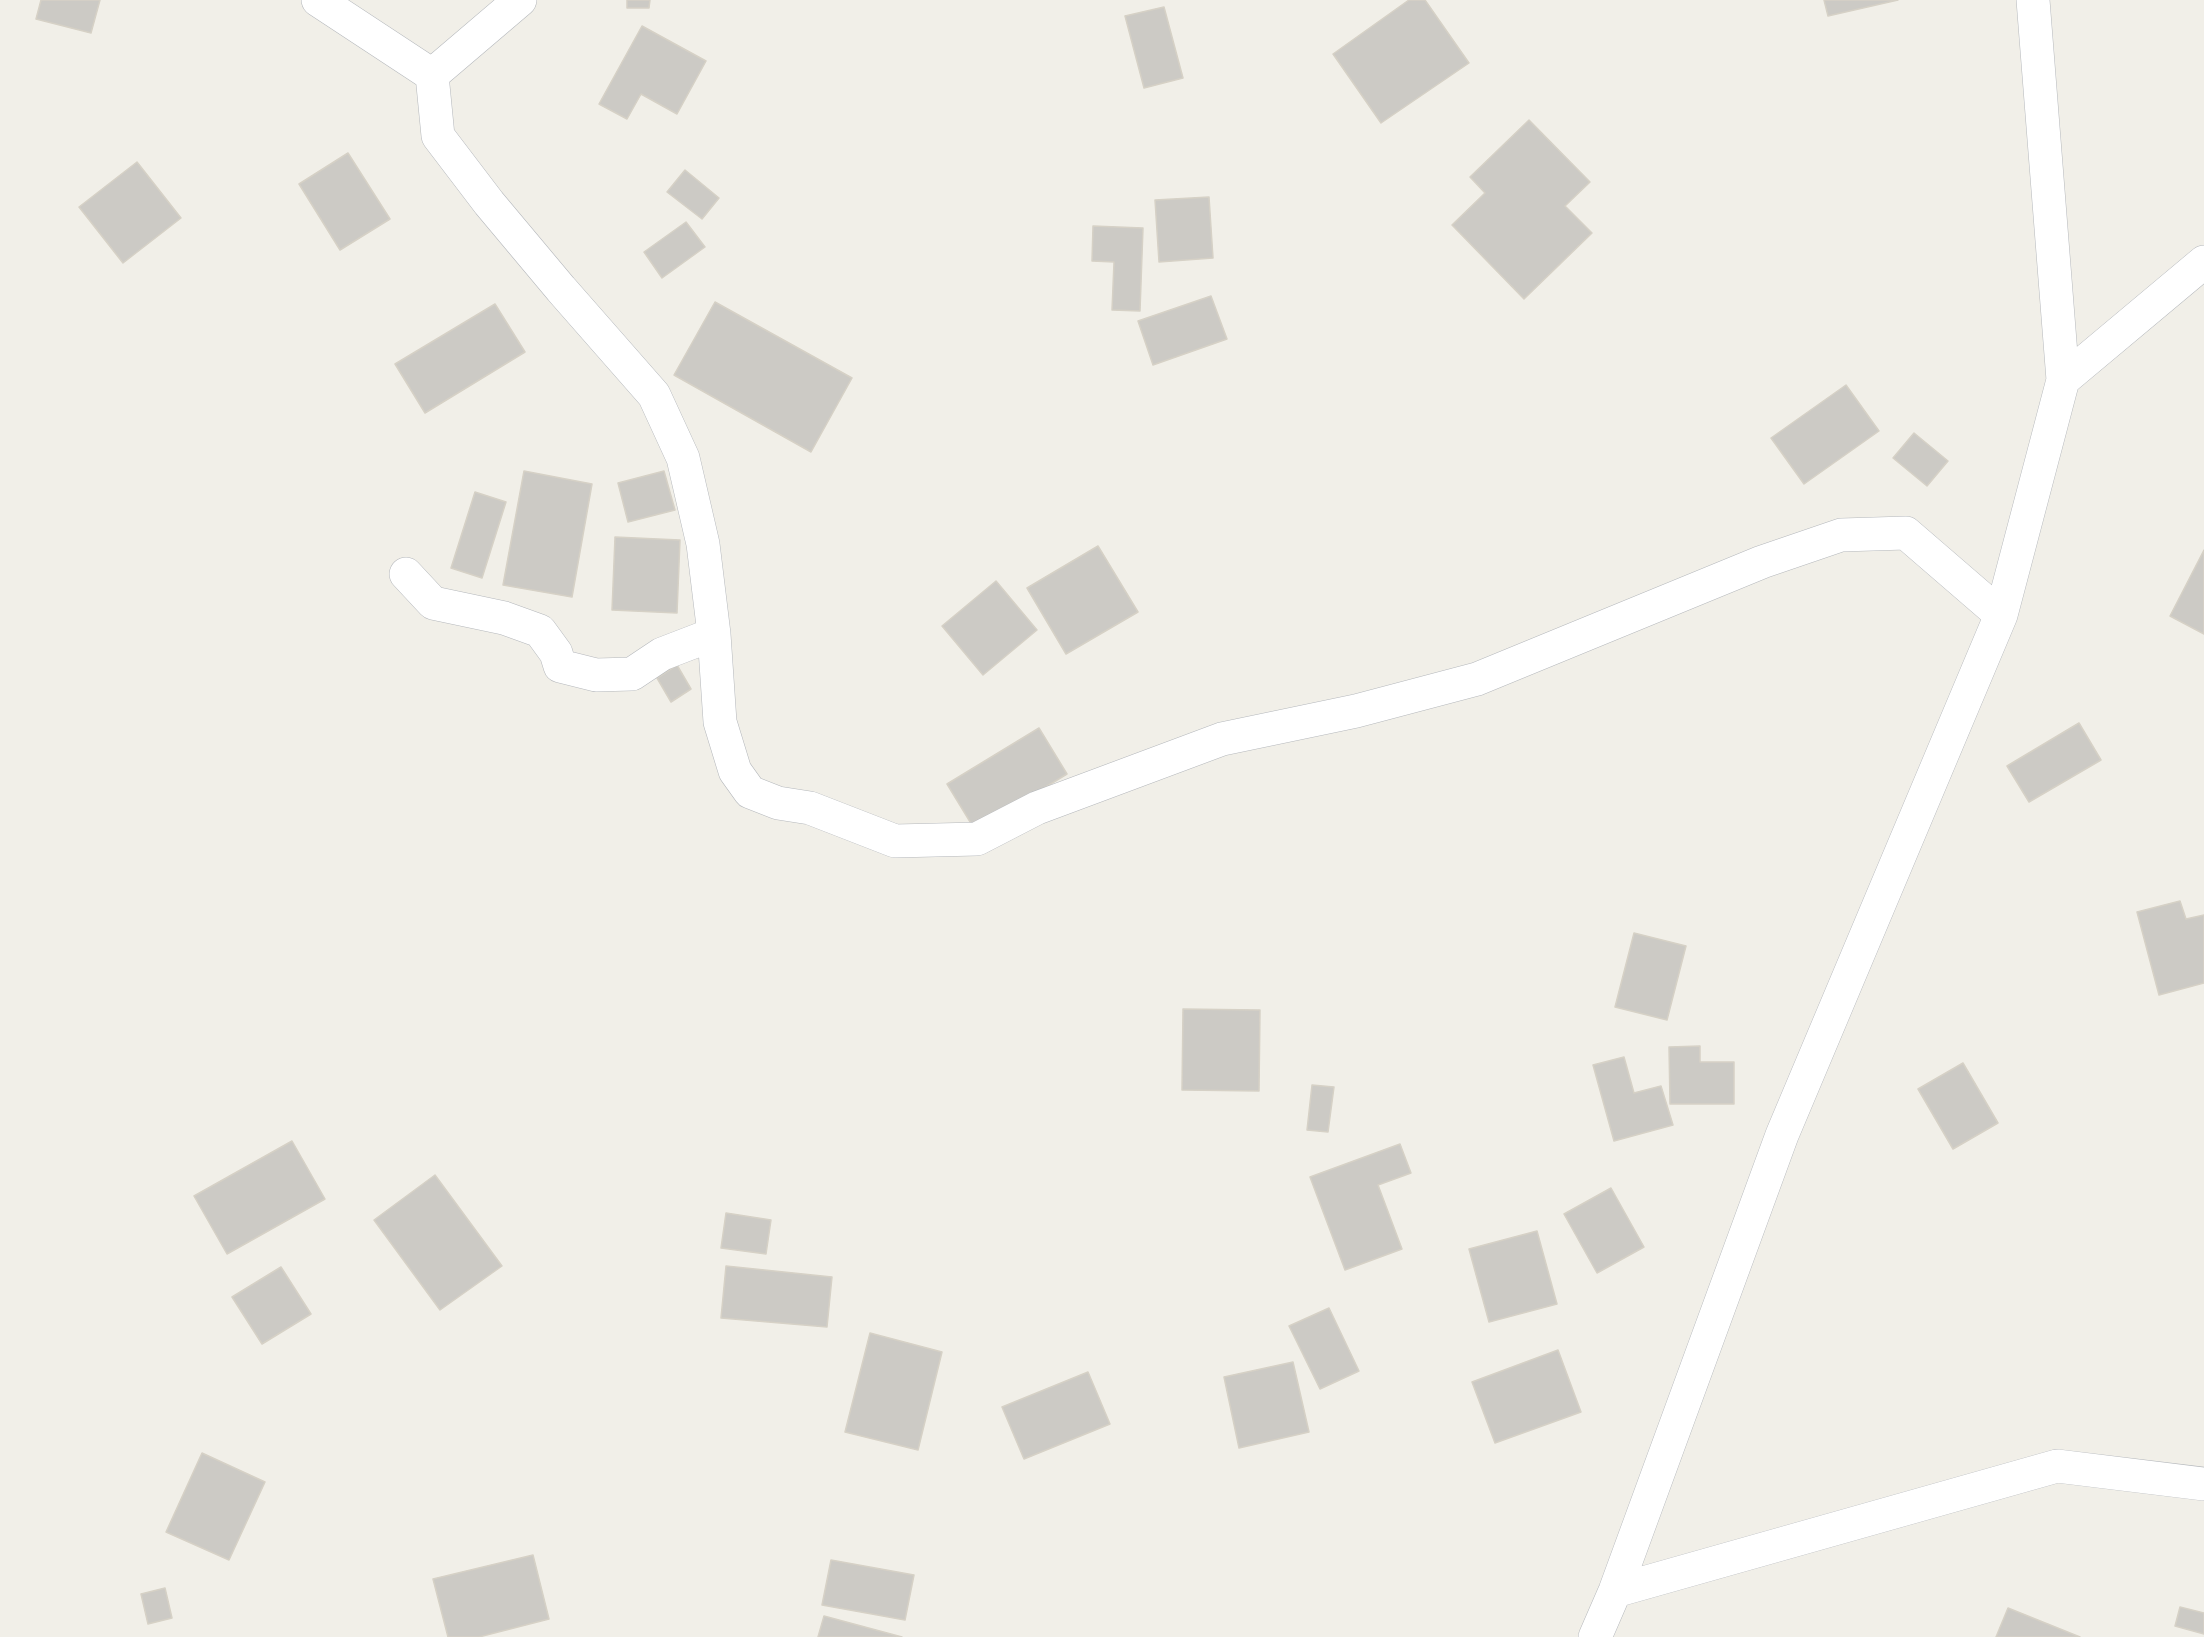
<!DOCTYPE html>
<style>
body{margin:0}
canvas{display:block;background:#f1efe8}
</style>
<canvas width="2204" height="1637"></canvas>
<script>
const context = document.querySelector('canvas').getContext('2d');
context.lineJoin = 'round';
function fill(path, color) {
  context.fillStyle = color;
  context.fill(path, 'evenodd');
}
function strokePath(path, color, width, dash) {
  context.strokeStyle = color;
  context.lineWidth = width;
  context.lineCap = dash ? 'butt' : 'round';
  context.setLineDash(dash || []);
  context.stroke(path);
}
const building = new Path2D(`
 M 41,0 L 100,0 L 91,33 L 36,19 Z
 M 627,0 L 650,0 L 649,8 L 627,8 Z
 M 1409,0 L 1425,0 L 1469,63 L 1381,123 L 1333,54 Z
 M 1824,0 L 1898,0 L 1828,16 Z
 M 1164,7 L 1183,78 L 1144,88 L 1125,16 Z
 M 642,26 L 706,61 L 677,114 L 641,94 L 627,119 L 599,104 Z
 M 1529,120 L 1590,182 L 1565,206 L 1592,233 L 1524,299 L 1452,225 L 1485,193 L 1470,177 Z
 M 348,153 L 390,219 L 340,250 L 299,184 Z
 M 137,162 L 181,218 L 123,263 L 79,207 Z
 M 685,170 L 719,198 L 702,219 L 667,192 Z
 M 1209,197 L 1213,258 L 1159,262 L 1155,200 Z
 M 686,222 L 705,247 L 662,278 L 644,252 Z
 M 1093,226 L 1143,228 L 1140,311 L 1112,310 L 1114,262 L 1092,261 Z
 M 1211,296 L 1227,339 L 1153,365 L 1138,321 Z
 M 715,302 L 852,378 L 811,452 L 674,375 Z
 M 495,304 L 525,352 L 425,413 L 395,364 Z
 M 1846,385 L 1879,431 L 1804,484 L 1771,438 Z
 M 1914,433 L 1948,461 L 1927,486 L 1893,458 Z
 M 524,471 L 592,484 L 572,597 L 503,585 Z
 M 664,471 L 675,510 L 628,522 L 618,483 Z
 M 475,492 L 506,502 L 482,578 L 451,568 Z
 M 615,537 L 680,540 L 677,613 L 612,610 Z
 M 1098,546 L 1138,612 L 1066,654 L 1027,588 Z
 M 2204,550 L 2204,634 L 2170,616 Z
 M 996,581 L 1037,630 L 983,675 L 942,626 Z
 M 677,665 L 691,689 L 671,702 L 657,678 Z
 M 2079,723 L 2101,760 L 2029,802 L 2007,766 Z
 M 1039,728 L 1067,774 L 975,830 L 947,784 Z
 M 2180,901 L 2186,919 L 2204,915 L 2204,983 L 2159,995 L 2137,912 Z
 M 1634,933 L 1686,946 L 1667,1020 L 1615,1007 Z
 M 1183,1009 L 1260,1010 L 1259,1091 L 1182,1090 Z
 M 1700,1046 L 1700,1062 L 1734,1062 L 1734,1104 L 1670,1104 L 1669,1047 Z
 M 1624,1057 L 1634,1093 L 1661,1086 L 1673,1125 L 1614,1141 L 1593,1065 Z
 M 1963,1063 L 1998,1123 L 1953,1149 L 1918,1089 Z
 M 1312,1085 L 1334,1087 L 1328,1132 L 1307,1130 Z
 M 292,1141 L 325,1199 L 227,1254 L 194,1196 Z
 M 1400,1144 L 1411,1173 L 1378,1185 L 1402,1249 L 1345,1270 L 1310,1177 Z
 M 435,1175 L 502,1266 L 440,1310 L 374,1220 Z
 M 1611,1188 L 1644,1247 L 1597,1273 L 1564,1214 Z
 M 726,1213 L 771,1220 L 766,1254 L 721,1248 Z
 M 1537,1231 L 1557,1304 L 1489,1322 L 1469,1249 Z
 M 726,1266 L 832,1277 L 827,1327 L 721,1318 Z
 M 281,1267 L 311,1314 L 262,1344 L 232,1297 Z
 M 1329,1308 L 1359,1371 L 1320,1389 L 1289,1326 Z
 M 870,1333 L 942,1352 L 918,1450 L 845,1432 Z
 M 1558,1350 L 1581,1412 L 1495,1443 L 1472,1382 Z
 M 1293,1362 L 1309,1432 L 1239,1448 L 1224,1377 Z
 M 1088,1372 L 1110,1424 L 1024,1459 L 1002,1407 Z
 M 202,1453 L 265,1482 L 229,1560 L 166,1532 Z
 M 533,1555 L 549,1619 L 479,1637 L 448,1637 L 433,1579 Z
 M 831,1560 L 914,1575 L 905,1620 L 822,1605 Z
 M 165,1588 L 172,1618 L 148,1624 L 141,1594 Z
 M 2180,1607 L 2204,1613 L 2204,1634 L 2175,1626 Z
 M 2008,1608 L 2080,1637 L 1996,1637 Z
 M 824,1616 L 902,1637 L 818,1637 Z`);
const minor = new Path2D(`
 M 318,0 L 432,75 L 438,136 L 489,203 L 561,289 L 654,395 L 683,458 L 703,544 L 714,634
 M 432,75 L 520,0
 M 2063,380 L 2204,262
 M 406,574 L 433,603 L 504,618 L 540,631 L 556,653 L 560,666 L 596,675 L 632,674 L 662,654 L 714,634 L 720,722 L 735,771 L 750,792 L 778,803 L 810,808 L 895,841 L 977,839 L 1037,808 L 1222,739 L 1356,711 L 1477,679 L 1762,562 L 1841,535 L 1906,533 L 2001,615
 M 1615,1591 L 2057,1466 L 2204,1484
 M 1595,1637 L 1615,1591 L 1782,1135 L 2001,615 L 2063,380 L 2033,0`);
fill(building, '#cccac5');
strokePath(building, '#d6d1c6', 1.5);
strokePath(minor, '#b5b8bc', 34);
strokePath(minor, '#fff', 33);
</script>
